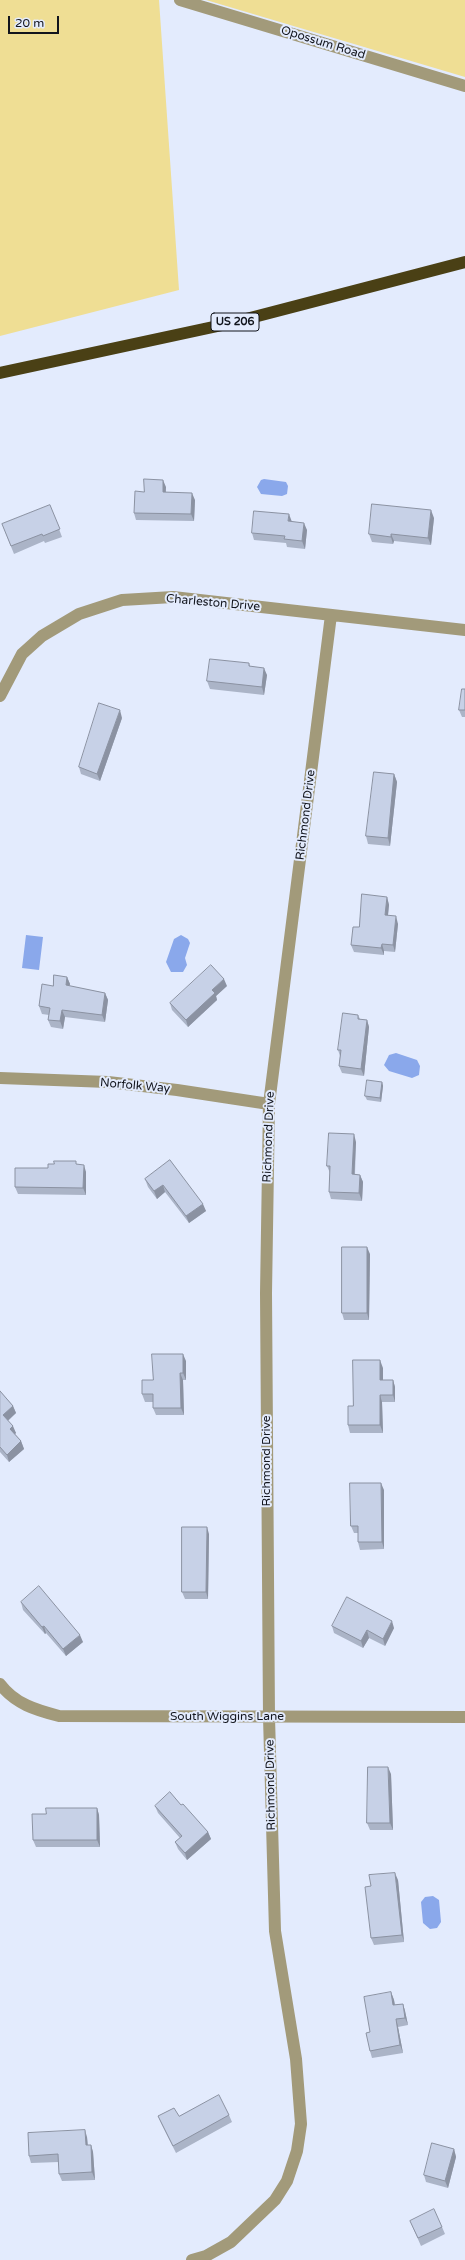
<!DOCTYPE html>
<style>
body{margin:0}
#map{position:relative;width:465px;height:2260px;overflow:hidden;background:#e3ebfd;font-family:"Varela Round",sans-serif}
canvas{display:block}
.scale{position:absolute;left:8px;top:16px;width:51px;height:18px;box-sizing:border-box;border:2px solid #12151d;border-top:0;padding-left:5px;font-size:12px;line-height:14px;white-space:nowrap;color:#12151d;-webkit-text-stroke:3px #e3ebfd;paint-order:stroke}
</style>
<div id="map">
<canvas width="465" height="2260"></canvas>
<div class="scale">20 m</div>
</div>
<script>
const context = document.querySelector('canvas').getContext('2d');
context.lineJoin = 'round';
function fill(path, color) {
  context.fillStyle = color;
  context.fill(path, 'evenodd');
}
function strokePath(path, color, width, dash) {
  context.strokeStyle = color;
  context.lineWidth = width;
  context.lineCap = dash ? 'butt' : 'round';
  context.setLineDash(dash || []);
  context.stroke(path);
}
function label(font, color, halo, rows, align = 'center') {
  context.font = font + ' "Varela Round",sans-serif';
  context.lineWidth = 4;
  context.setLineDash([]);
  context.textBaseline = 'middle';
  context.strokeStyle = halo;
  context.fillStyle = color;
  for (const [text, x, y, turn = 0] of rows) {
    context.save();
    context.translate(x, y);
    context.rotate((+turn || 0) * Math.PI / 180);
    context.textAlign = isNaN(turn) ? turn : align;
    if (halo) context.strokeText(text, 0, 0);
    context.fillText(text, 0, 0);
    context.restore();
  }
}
const green = new Path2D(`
 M 0,0 L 159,0 L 179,290 L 0,336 Z
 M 206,0 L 465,0 L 465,77 Z`);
const water = new Path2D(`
 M 264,479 L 286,482 L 288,486 L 287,494 L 282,496 L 261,494 L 257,487 L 261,480 Z
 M 26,935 L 43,937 L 39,970 L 22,968 Z
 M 181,935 L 188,939 L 190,943 L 185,958 L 187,965 L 183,972 L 171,972 L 166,962 L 174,939 Z
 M 396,1053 L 417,1060 L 420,1066 L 419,1075 L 412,1078 L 389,1071 L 384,1065 L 389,1055 Z
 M 433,1896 L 439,1900 L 441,1922 L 437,1928 L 430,1929 L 423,1923 L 421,1902 L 425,1897 Z`);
const minor = new Path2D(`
 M 180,0 L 465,86
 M 0,696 L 22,654 L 42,636 L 79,614 L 122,600 L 173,597 L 465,630
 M 0,1078 L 108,1082 L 177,1090 L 269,1104
 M 0,1684 C 15,1704 36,1710 59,1716 L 465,1717
 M 192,2260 L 206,2256 L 231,2242 L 275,2200 L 287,2181 L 297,2151 L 301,2124 L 296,2059 L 275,1931 L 269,1717 L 266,1293 L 269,1104 L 331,615`);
const highway = new Path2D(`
 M 0,373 L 227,324 L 465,262`);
const wall = new Path2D(`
 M 166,487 L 166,492 L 195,500 L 194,521 L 136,520 L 134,513 L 144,492 Z
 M 50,505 L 62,537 L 45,543 L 44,541 L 14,554 L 2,524 Z
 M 434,518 L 431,545 L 394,541 L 393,544 L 372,542 L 369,534 Z
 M 291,521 L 307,530 L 305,549 L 287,547 L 286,543 L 254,540 L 252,533 Z
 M 249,663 L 250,666 L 267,675 L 264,695 L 210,689 L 207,681 Z
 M 465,689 L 465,717 L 462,717 L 459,710 Z
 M 122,718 L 100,781 L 81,774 L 79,767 Z
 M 394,774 L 397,782 L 390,846 L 368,844 L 366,836 Z
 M 387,897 L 389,905 L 388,916 L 398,924 L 395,952 L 384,951 L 384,955 L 354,952 L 351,945 L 359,927 Z
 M 67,977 L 70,984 L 69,986 L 105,993 L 108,1000 L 105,1022 L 65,1017 L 63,1029 L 51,1027 L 48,1020 L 49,1015 L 42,1014 L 39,1006 L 53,986 Z
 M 227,986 L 216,996 L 217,1000 L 188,1027 L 172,1010 L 170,1003 Z
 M 358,1015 L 360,1019 L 367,1020 L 369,1027 L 364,1076 L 342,1073 L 339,1066 L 340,1056 L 338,1050 Z
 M 382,1082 L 383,1086 L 381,1102 L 367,1100 L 365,1096 Z
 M 356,1142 L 355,1174 L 360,1175 L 363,1182 L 362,1201 L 331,1199 L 329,1192 L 330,1173 L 327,1166 Z
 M 170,1160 L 206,1211 L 189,1223 L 165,1192 L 157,1199 L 148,1187 L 145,1179 Z
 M 77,1164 L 86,1172 L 86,1195 L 18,1194 L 15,1187 L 48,1168 Z
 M 370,1254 L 369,1320 L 344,1320 L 342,1313 Z
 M 186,1361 L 186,1380 L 183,1380 L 184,1415 L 156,1415 L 153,1408 L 153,1402 L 145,1402 L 142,1394 L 153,1380 Z
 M 383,1368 L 383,1380 L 393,1380 L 395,1387 L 395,1402 L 382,1402 L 383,1433 L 350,1433 L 348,1425 L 353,1406 Z
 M 0,1391 L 13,1406 L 16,1413 L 8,1421 L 16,1433 L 15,1434 L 21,1441 L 24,1449 L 9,1462 L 0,1452 Z
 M 384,1490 L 384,1549 L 360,1550 L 358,1542 L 358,1533 L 354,1533 L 351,1526 Z
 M 209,1534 L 208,1599 L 185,1599 L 182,1592 Z
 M 21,1602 L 83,1642 L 66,1656 L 46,1633 L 45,1634 L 23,1610 Z
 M 332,1626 L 394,1628 L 385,1646 L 369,1638 L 363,1648 L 334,1633 Z
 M 391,1774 L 393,1830 L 370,1830 L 367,1823 Z
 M 181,1805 L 208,1832 L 211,1839 L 187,1860 L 178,1849 L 175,1842 L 180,1838 L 158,1813 L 155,1806 Z
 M 97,1808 L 99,1815 L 100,1847 L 36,1847 L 33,1840 L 46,1814 Z
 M 398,1880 L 404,1942 L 374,1945 L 371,1938 L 371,1886 Z
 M 391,1992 L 394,2000 L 395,2005 L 403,2004 L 405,2011 L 408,2025 L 398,2027 L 403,2053 L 372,2058 L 370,2051 L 370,2032 Z
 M 229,2115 L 232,2122 L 176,2153 L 161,2123 L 158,2116 L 179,2116 Z
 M 87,2137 L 88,2145 L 91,2145 L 93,2152 L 95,2180 L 62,2181 L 59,2174 L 59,2162 L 31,2163 L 29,2156 Z
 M 454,2149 L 456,2157 L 448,2188 L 426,2182 L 424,2175 Z
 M 410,2221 L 442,2227 L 445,2234 L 421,2246 Z`);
const shadedWall = new Path2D(`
 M 163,480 L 166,487 L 165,499 L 163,492 Z
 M 192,493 L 195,500 L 194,521 L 191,514 Z
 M 431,510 L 434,518 L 431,545 L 428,538 Z
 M 289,514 L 292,522 L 288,521 Z
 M 304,523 L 307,530 L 305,549 L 302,541 Z
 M 391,534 L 394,541 L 393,544 L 391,537 Z
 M 264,668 L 267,675 L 264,695 L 262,687 Z
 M 120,710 L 122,718 L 100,781 L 97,774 Z
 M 394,774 L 397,782 L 390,846 L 388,838 Z
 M 387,897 L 389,905 L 387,923 L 385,915 Z
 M 396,916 L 398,924 L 395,952 L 393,945 Z
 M 382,944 L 384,951 L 384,955 L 381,948 Z
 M 67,977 L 70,984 L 68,992 L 66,985 Z
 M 224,979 L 227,986 L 216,996 L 217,1000 L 188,1027 L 186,1020 L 212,990 Z
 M 105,993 L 108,1000 L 105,1022 L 102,1015 Z
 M 62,1010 L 65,1017 L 63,1029 L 60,1021 Z
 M 367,1020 L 369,1027 L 364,1076 L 361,1069 Z
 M 382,1082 L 383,1086 L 381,1102 L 380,1098 Z
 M 354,1134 L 356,1142 L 354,1181 L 352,1174 Z
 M 84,1165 L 86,1172 L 86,1195 L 83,1188 Z
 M 360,1175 L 363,1182 L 362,1201 L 359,1193 Z
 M 163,1185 L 165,1192 L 157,1199 L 154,1191 Z
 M 203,1204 L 206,1211 L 189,1223 L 186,1216 Z
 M 367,1247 L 370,1254 L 369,1320 L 367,1313 Z
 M 183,1354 L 186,1361 L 186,1380 L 183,1373 Z
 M 380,1360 L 383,1368 L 383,1387 L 380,1380 Z
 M 180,1373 L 183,1380 L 184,1415 L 181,1408 Z
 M 393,1380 L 395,1387 L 395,1402 L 393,1395 Z
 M 380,1395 L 382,1402 L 383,1433 L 380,1425 Z
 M 13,1406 L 16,1413 L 5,1423 L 3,1415 Z
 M 13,1426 L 16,1433 L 13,1436 L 10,1429 Z
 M 21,1441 L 24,1449 L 9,1462 L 7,1455 Z
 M 381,1483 L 384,1490 L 384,1549 L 382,1542 Z
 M 207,1527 L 209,1534 L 208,1599 L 206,1592 Z
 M 392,1621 L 394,1628 L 385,1646 L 383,1639 Z
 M 44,1626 L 46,1633 L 45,1634 L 42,1627 Z
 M 367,1630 L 369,1638 L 363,1648 L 361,1641 Z
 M 80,1635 L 83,1642 L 66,1656 L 63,1649 Z
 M 388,1767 L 391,1774 L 393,1830 L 390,1823 Z
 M 97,1808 L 99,1815 L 100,1847 L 97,1840 Z
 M 208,1832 L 211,1839 L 187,1860 L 185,1853 Z
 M 395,1873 L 398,1880 L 404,1942 L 402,1935 Z
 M 391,1992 L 394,2000 L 396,2013 L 393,2005 Z
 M 403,2004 L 405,2011 L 408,2025 L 405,2018 Z
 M 396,2019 L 398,2027 L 403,2053 L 400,2045 Z
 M 85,2130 L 87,2137 L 88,2153 L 86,2145 Z
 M 91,2145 L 93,2152 L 95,2180 L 92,2172 Z
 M 454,2149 L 456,2157 L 448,2188 L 445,2181 Z`);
const building = new Path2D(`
 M 144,479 L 163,480 L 163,492 L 192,493 L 191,514 L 134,513 L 135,491 L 144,492 Z
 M 372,504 L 431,510 L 428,538 L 391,534 L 391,537 L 369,534 Z
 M 50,505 L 60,529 L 43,536 L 42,534 L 11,546 L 2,524 Z
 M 254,511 L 289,514 L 288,521 L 304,523 L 302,541 L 284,539 L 285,536 L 252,533 Z
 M 210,659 L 249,663 L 249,666 L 264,668 L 262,687 L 207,681 Z
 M 462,689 L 465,689 L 465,710 L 459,710 Z
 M 99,703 L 120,710 L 97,774 L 79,767 Z
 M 374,772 L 394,774 L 388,838 L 366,836 Z
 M 362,894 L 387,897 L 385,915 L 396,916 L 393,945 L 382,944 L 381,948 L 351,945 L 353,927 L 359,927 Z
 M 211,965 L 224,979 L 212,990 L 215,993 L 186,1020 L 170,1003 Z
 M 54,975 L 67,977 L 66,985 L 105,993 L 102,1015 L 62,1010 L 60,1021 L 48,1020 L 50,1008 L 39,1006 L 42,984 L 53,986 Z
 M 343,1013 L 358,1015 L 358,1019 L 367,1020 L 361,1069 L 339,1066 L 341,1050 L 338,1050 Z
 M 367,1080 L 382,1082 L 380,1098 L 365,1096 Z
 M 329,1133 L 354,1134 L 352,1174 L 360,1175 L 359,1193 L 329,1192 L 330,1166 L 327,1166 Z
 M 170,1160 L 203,1204 L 186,1216 L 163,1185 L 154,1191 L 145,1179 Z
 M 54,1161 L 76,1161 L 76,1164 L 84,1165 L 83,1188 L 15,1187 L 15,1168 L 48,1168 L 48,1164 L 54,1164 Z
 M 342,1247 L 367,1247 L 367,1313 L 342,1313 Z
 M 152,1354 L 183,1354 L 183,1373 L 180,1373 L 181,1408 L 153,1408 L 153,1394 L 142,1394 L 142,1380 L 153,1380 Z
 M 353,1360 L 380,1360 L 380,1380 L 393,1380 L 393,1395 L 380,1395 L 380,1425 L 348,1425 L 348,1406 L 353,1406 Z
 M 0,1391 L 13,1406 L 3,1415 L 13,1426 L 10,1429 L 21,1441 L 7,1455 L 0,1447 Z
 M 350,1483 L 381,1483 L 382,1542 L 358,1542 L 358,1526 L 351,1526 Z
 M 182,1527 L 207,1527 L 206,1592 L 182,1592 Z
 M 39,1586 L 80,1635 L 63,1649 L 44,1626 L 42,1627 L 21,1602 Z
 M 347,1597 L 392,1621 L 383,1639 L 367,1630 L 361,1641 L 332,1626 Z
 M 368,1767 L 388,1767 L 390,1823 L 367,1823 Z
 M 170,1792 L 181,1805 L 183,1804 L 208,1832 L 185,1853 L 175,1842 L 182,1836 L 155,1806 Z
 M 46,1808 L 97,1808 L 97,1840 L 33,1840 L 32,1814 L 46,1814 Z
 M 395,1873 L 402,1935 L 371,1938 L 365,1887 L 371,1886 L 369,1875 Z
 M 391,1992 L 393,2005 L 403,2004 L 405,2018 L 396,2019 L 400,2045 L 370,2051 L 366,2033 L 370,2032 L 364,1997 Z
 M 219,2095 L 229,2115 L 173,2146 L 158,2116 L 174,2108 L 179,2116 Z
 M 85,2130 L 86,2145 L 91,2145 L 92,2172 L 59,2174 L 58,2154 L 29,2156 L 28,2133 Z
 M 432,2143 L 454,2149 L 445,2181 L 424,2175 Z
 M 434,2209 L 442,2227 L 418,2238 L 410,2221 Z`);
const shields = [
 [235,322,48]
];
const shieldNames = [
 ["US 206",235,322]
];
const streetNames = [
 ["Opossum Road",323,43,17],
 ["Charleston Drive",213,603,5],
 ["Richmond Drive",306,815,-83],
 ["Norfolk Way",135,1086,5],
 ["Richmond Drive",269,1137,-88],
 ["Richmond Drive",267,1461,-90],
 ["South Wiggins Lane",227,1717],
 ["Richmond Drive",271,1785,-91]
];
fill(green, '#efde94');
fill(water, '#8aa8eb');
strokePath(minor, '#a29a7a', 12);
strokePath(highway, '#4a4015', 12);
fill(wall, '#abb4c7');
fill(shadedWall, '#8b92a2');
fill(building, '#c7d1e7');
strokePath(building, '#8b92a2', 1);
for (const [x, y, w] of shields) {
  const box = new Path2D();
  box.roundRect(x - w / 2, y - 9, w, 18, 3);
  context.fillStyle = '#e3ebfd';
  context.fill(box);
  strokePath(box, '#12151d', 1);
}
label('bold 11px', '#12151d', null, shieldNames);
label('12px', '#12151d', '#e3ebfd', streetNames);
</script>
